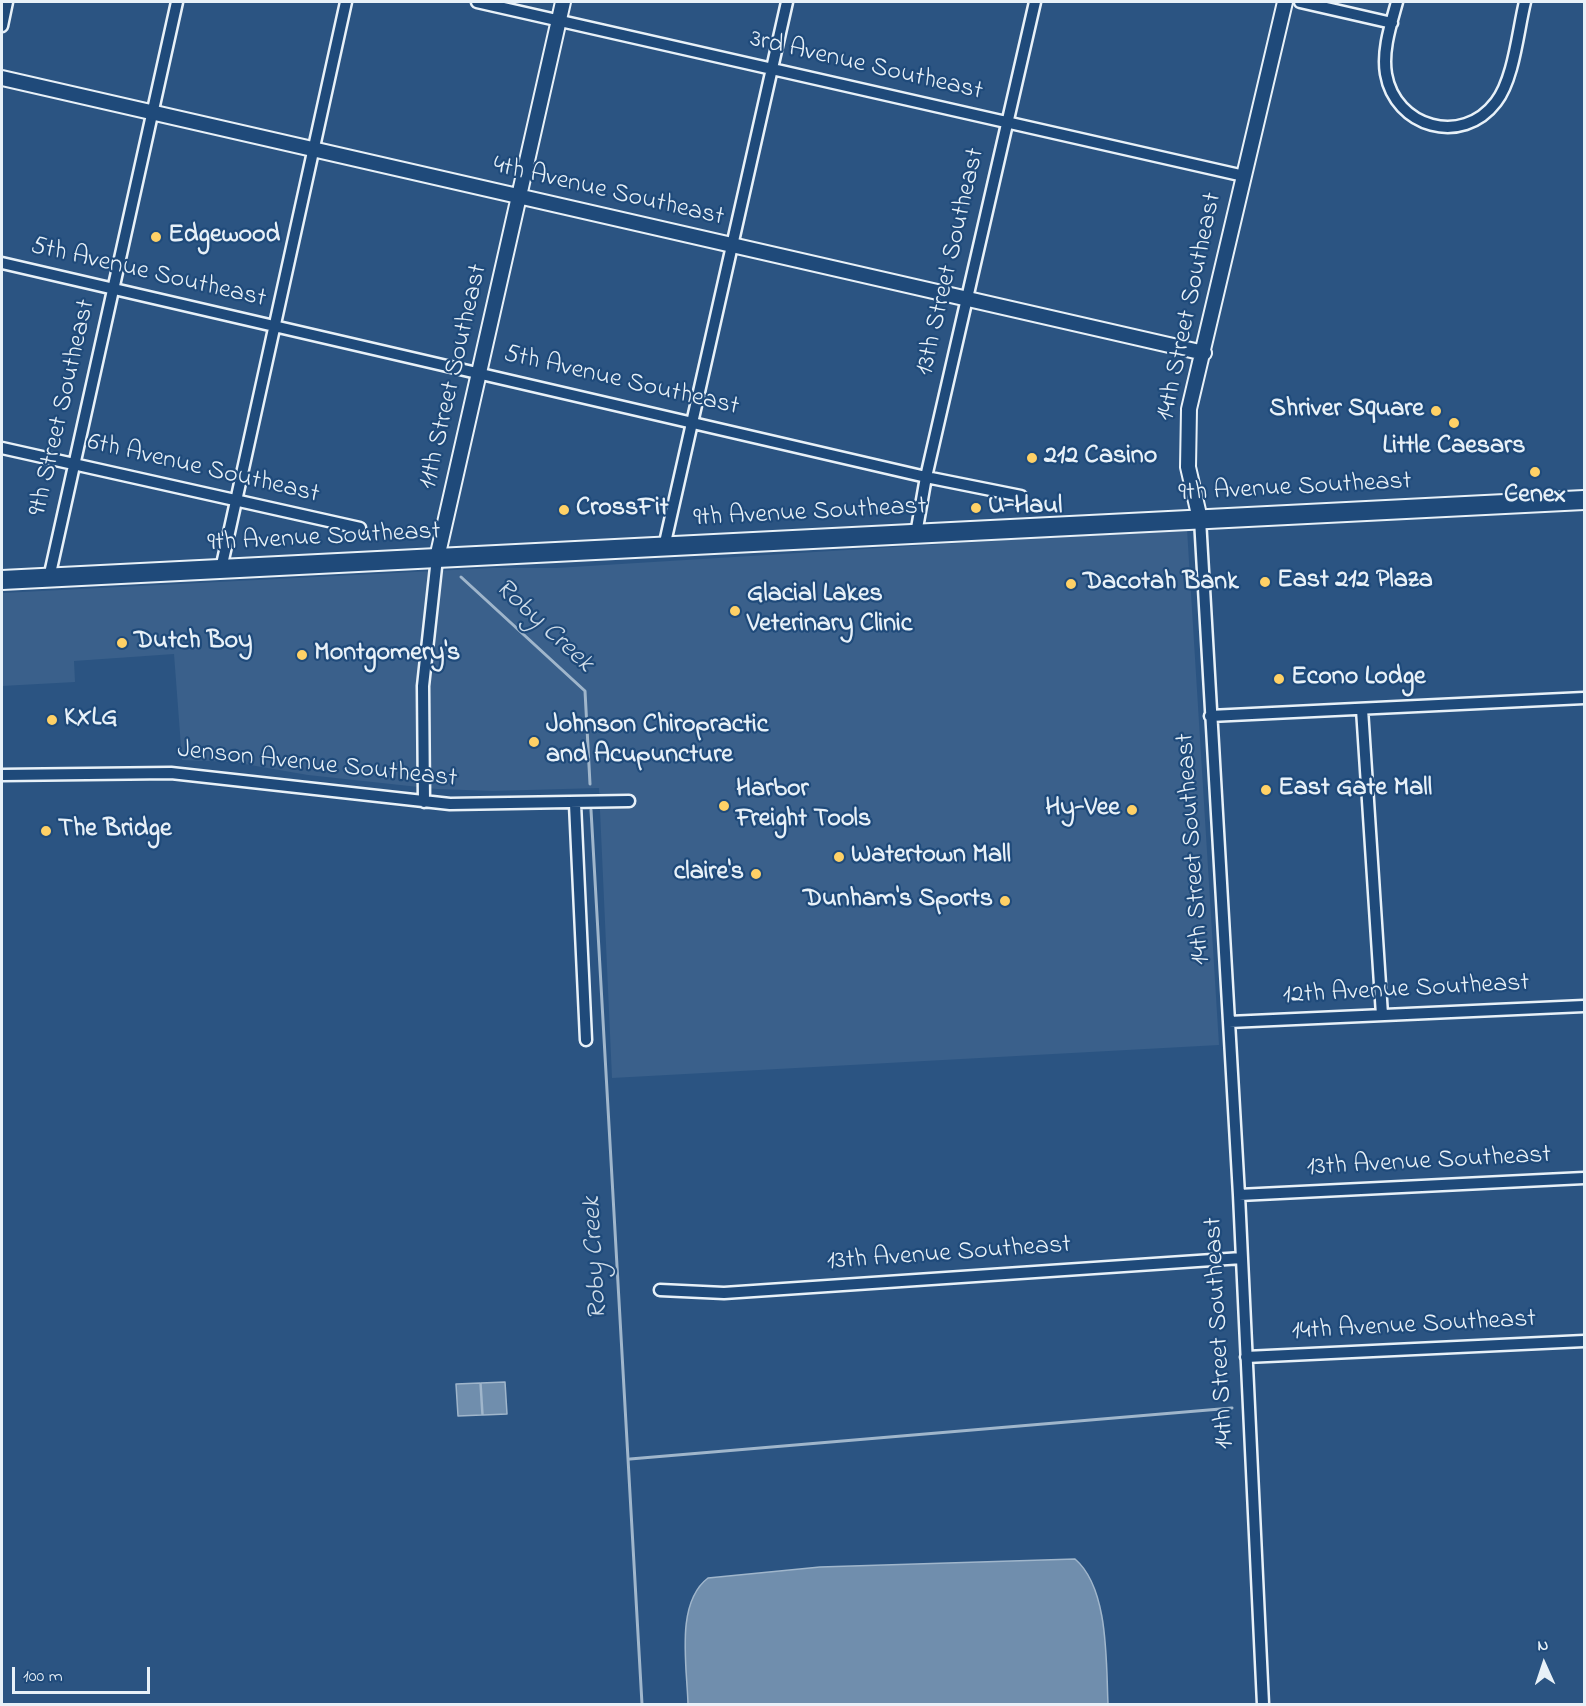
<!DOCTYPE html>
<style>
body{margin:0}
#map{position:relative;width:1586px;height:1706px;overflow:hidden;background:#2b5482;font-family:"Indie Flower",sans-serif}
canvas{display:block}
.frame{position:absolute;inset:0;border:3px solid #e8f1f8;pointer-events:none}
.north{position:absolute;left:1514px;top:1634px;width:60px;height:60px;-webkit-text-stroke:4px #1f4a7a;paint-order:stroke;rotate:357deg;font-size:16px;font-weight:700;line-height:24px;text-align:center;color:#e8f1f8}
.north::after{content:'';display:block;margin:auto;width:21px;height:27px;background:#e8f1f8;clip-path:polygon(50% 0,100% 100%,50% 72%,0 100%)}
.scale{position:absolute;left:12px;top:1667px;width:138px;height:27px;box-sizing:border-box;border:3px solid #e8f1f8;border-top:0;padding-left:8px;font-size:18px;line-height:21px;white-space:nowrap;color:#e8f1f8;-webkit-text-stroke:4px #1f4a7a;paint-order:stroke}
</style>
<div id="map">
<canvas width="1586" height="1706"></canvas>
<div class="frame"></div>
<div class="north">N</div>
<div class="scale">100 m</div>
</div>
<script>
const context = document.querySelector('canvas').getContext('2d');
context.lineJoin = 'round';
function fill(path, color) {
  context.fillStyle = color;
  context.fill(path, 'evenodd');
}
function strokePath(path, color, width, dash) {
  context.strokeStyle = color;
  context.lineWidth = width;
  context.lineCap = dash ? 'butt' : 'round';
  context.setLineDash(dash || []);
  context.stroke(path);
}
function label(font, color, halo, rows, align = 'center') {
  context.font = font + ' "Indie Flower",sans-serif';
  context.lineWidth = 4.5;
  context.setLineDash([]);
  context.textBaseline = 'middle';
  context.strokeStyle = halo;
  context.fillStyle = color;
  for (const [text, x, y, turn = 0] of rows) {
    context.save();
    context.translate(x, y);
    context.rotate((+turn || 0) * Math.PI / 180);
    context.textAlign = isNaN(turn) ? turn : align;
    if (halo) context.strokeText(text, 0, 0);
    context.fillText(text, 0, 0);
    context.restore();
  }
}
const built = new Path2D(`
 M 1187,529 L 1219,1045 L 612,1078 L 599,788 L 493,791 L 437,789 L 308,775 L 233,762 L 182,760 L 174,654 L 74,661 L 75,682 L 2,686 L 2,593 L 492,568 L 556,568 Z`);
const water = new Path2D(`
 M 505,1382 L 507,1414 L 483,1415 L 481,1383 Z
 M 480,1383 L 482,1415 L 458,1416 L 456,1384 Z
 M 1075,1559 C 1109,1588 1106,1662 1108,1704 L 688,1704 C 687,1666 675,1603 708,1578 L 820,1567 Z`);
const stream = new Path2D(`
 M 461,577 L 585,691 L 590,784
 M 591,810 L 642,1704
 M 630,1459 L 1232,1408`);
const minor = new Path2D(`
 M 477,2 L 1244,176
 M 1300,2 L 1392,23
 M 1397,2 C 1391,24 1382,50 1386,74 C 1395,127 1462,147 1496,102 C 1514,79 1518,30 1525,2
 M 2,26 L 7,2
 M 2,263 L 926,477 L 1021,496
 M 2,448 L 360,528
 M 1200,519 L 1239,1195 L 1263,1704
 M 916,534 L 926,477 L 1035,2
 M 664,547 L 787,2
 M 221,569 L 346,2
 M 49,578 L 177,2
 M 1362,709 L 1382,1015
 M 1210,716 L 1584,698
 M 2,775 L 171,773 L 450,804 L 629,801
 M 424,802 L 423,686 L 437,558
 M 575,804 L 586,1040
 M 1229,1022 L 1584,1006
 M 1239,1195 L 1584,1178
 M 660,1290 L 724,1293 L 1242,1258
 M 1246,1357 L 1584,1341`);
const tertiary = new Path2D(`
 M 2,78 L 1204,353
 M 1200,519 L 1188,467 L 1189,409 L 1285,2
 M 437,558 L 563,2`);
const primary = new Path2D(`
 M 2,580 L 1584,500`);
const markers = [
 [156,237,6,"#ffd166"],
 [1436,411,6,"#ffd166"],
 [1454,423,6,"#ffd166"],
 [1032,458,6,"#ffd166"],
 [1535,472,6,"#ffd166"],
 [976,508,6,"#ffd166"],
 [564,510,6,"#ffd166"],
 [1265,582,6,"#ffd166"],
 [1071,584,6,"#ffd166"],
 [735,611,6,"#ffd166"],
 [122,643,6,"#ffd166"],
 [302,655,6,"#ffd166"],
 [1279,679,6,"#ffd166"],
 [52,720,6,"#ffd166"],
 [534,742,6,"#ffd166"],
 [1266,790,6,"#ffd166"],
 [724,806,6,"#ffd166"],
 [1132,810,6,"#ffd166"],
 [46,831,6,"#ffd166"],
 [839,857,6,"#ffd166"],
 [756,874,6,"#ffd166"],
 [1005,901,6,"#ffd166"]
];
const streetNames = [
 ["3rd Avenue Southeast",866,67,13],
 ["4th Avenue Southeast",608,193,13],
 ["13th Street Southeast",952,262,-77],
 ["5th Avenue Southeast",148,274,13],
 ["14th Street Southeast",1191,307,-78],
 ["11th Street Southeast",455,377,-77],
 ["5th Avenue Southeast",621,382,13],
 ["9th Street Southeast",64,408,-77],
 ["6th Avenue Southeast",203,470,13],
 ["9th Avenue Southeast",1295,489,-3],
 ["9th Avenue Southeast",810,514,-3],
 ["9th Avenue Southeast",324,539,-3],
 ["Jenson Avenue Southeast",317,766,6],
 ["14th Street Southeast",1195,849,-94],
 ["12th Avenue Southeast",1406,991,-3],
 ["13th Avenue Southeast",1429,1163,-3],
 ["13th Avenue Southeast",949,1255,-4],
 ["14th Avenue Southeast",1414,1327,-3],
 ["14th Street Southeast",1221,1333,-93]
];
const poiNames = [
 ["Edgewood",168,237],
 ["Shriver Square",1424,411,"right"],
 ["Little Caesars",1454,448,"center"],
 ["212 Casino",1044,458],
 ["Cenex",1535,497,"center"],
 ["U-Haul",988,508],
 ["CrossFit",576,510],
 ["East 212 Plaza",1277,582],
 ["Dacotah Bank",1083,584],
 ["Glacial Lakes",747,596],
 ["Veterinary Clinic",747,626],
 ["Dutch Boy",134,643],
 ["Montgomery's",314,655],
 ["Econo Lodge",1291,679],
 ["KXLG",64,720],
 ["Johnson Chiropractic",546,727],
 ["and Acupuncture",546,757],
 ["East Gate Mall",1278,790],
 ["Harbor",736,791],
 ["Freight Tools",736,821],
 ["Hy-Vee",1120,810,"right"],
 ["The Bridge",58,831],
 ["Watertown Mall",851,857],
 ["claire's",744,874,"right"],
 ["Dunham's Sports",993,901,"right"]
];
const waterNames = [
 ["Roby Creek",543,627,43],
 ["Roby Creek",597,1258,-93]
];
fill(built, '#3a608b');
fill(water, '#708ead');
strokePath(water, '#a0b6cb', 1.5);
strokePath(stream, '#a0b6cb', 3);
strokePath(minor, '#e8f1f8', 15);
strokePath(tertiary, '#e8f1f8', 18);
strokePath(primary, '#e8f1f8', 22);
strokePath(minor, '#1f4a7a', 10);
strokePath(tertiary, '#1f4a7a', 14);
strokePath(primary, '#1f4a7a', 18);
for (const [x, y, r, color] of markers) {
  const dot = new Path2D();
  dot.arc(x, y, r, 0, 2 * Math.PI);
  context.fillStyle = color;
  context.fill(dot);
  strokePath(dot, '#1f4a7a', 2);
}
label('26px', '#e8f1f8', '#1f4a7a', streetNames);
label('bold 26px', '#e8f1f8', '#1f4a7a', poiNames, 'left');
label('italic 27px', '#d0dde9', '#1f4a7a', waterNames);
</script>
